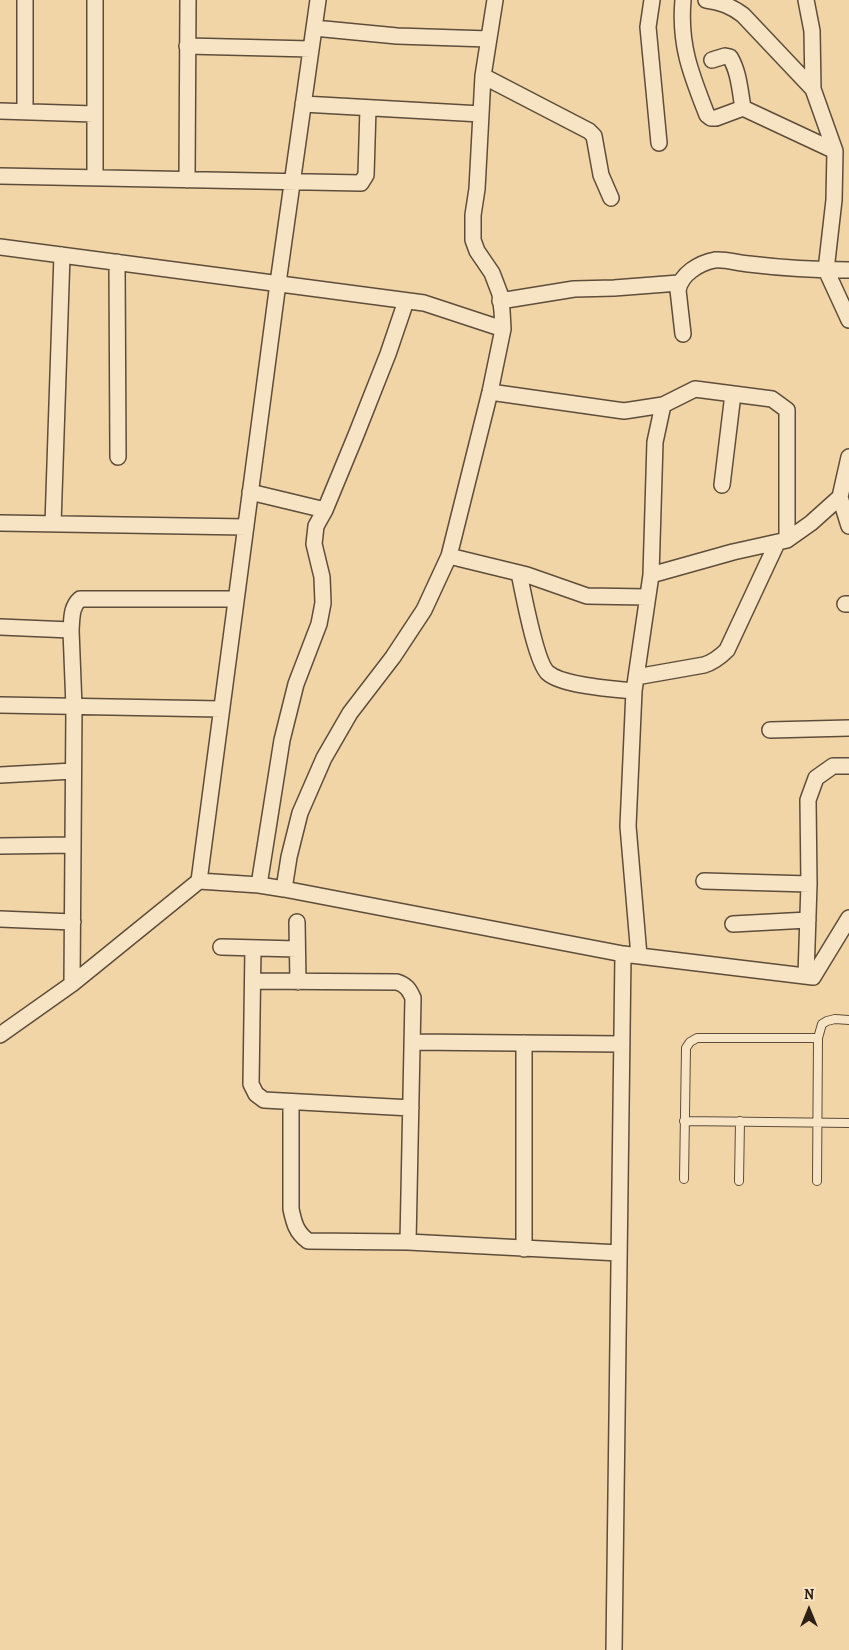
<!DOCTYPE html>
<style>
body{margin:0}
#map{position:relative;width:849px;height:1650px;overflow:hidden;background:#f1d5a6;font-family:Alegreya,serif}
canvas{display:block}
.north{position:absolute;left:784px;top:1585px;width:50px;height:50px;-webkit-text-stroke:4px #f6e4c5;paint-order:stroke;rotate:0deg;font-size:14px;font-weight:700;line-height:20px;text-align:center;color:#2d2017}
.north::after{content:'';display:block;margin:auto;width:18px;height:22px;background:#2d2017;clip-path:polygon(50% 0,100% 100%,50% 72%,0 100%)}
</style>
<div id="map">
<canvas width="849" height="1650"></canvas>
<div class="north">N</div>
</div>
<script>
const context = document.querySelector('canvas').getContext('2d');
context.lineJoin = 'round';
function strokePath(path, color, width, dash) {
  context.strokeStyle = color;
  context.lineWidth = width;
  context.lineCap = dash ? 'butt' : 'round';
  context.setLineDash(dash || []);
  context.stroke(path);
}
const lane = new Path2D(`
 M 684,1121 L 849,1123
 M 684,1179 L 686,1048 L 690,1042 L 697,1038 L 818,1038 L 822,1024 L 827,1021 L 835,1019 L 849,1020
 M 739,1181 L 740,1121
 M 817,1181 L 818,1038`);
const street = new Path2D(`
 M 95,0 L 95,178
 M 652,0 L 648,27 L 659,143
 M 683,0 C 679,45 691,74 707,115 L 711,118 L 716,118 L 743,108 L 835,151
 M 706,0 C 721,2 731,6 743,15 L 813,89 L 835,151 L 834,200 L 826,270 L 849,320
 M 806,0 L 812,31 L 813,89
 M 314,28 L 397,36 L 489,39
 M 187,46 L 311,49
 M 712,60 L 725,56 L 730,57 C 739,72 740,91 743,108
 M 483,76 L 589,131 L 594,136 L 601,175 L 611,198
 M 303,104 L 481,114
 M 0,111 L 94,114
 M 25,111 L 25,0
 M 0,176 L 361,183 L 366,175 L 368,108
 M 187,180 L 188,0
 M 0,247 L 424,303 L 503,329
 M 117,262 L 118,457
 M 500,301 L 574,289 L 614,288 L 679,283
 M 683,334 L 678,290 C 681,274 699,263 715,260 C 725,259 738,263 749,264 C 782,268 816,270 849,270
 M 490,392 L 624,411 L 663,405 L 695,389 L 772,399 L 787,410 L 787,540
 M 722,485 L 733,394
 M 250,492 L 325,510
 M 840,497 L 849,526
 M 0,523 L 246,527
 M 53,524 L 62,255
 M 449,556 L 527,575 L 587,596 L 647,597
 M 519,573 C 523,592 536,663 548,673 C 563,686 614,689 634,691
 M 651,575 L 733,552 L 787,540 L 811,523 L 840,497 L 849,457
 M 845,604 L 849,604
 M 0,627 L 71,630 L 74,707 L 72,984
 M 71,630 C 72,618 71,607 80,599 L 236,599
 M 636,677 L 704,665 C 714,662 720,657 727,650 L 777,543
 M 0,705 L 221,709
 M 770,730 L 849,728
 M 0,775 L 73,771
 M 0,846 L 73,845
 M 199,881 L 278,283 L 318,0
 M 704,881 L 809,884
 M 259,885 L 282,740 L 296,684 L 319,624 L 323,603 L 322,577 L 314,544 L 316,526 L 325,510 L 356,435 L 388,354 L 406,301
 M 284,889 L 289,857 L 300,813 L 324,758 L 350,713 L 393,657 L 424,610 L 449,556 L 490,392 L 503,329 L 502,311 L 500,294 L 492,273 L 477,251 L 473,240 L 473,215 L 477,189 L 483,76 L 495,0
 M 0,919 L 73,922
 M 297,922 L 298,982
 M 733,924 L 808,920
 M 221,947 L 297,949
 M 253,948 L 251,1084 L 256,1094 L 264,1100 L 411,1108
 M 639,956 L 628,826 L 634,691 L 651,575 L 655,442 L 663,405
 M 806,976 L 809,884 L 808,800 L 816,778 L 833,766 L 849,766
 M 253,981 L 397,982 C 406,985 409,989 413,998 L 408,1242
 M 0,1035 L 72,984 L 199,881 L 259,885 L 284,889 L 623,954 L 813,977 L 849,918
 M 412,1042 L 622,1044
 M 524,1043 L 524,1249
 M 291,1102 L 291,1209 C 294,1223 296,1232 308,1241 L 408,1242 L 619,1253
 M 614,1650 L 623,954`);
strokePath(lane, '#5e4d3b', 10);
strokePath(street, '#5e4d3b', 18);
strokePath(lane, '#f6e4c5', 8);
strokePath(street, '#f6e4c5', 15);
</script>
